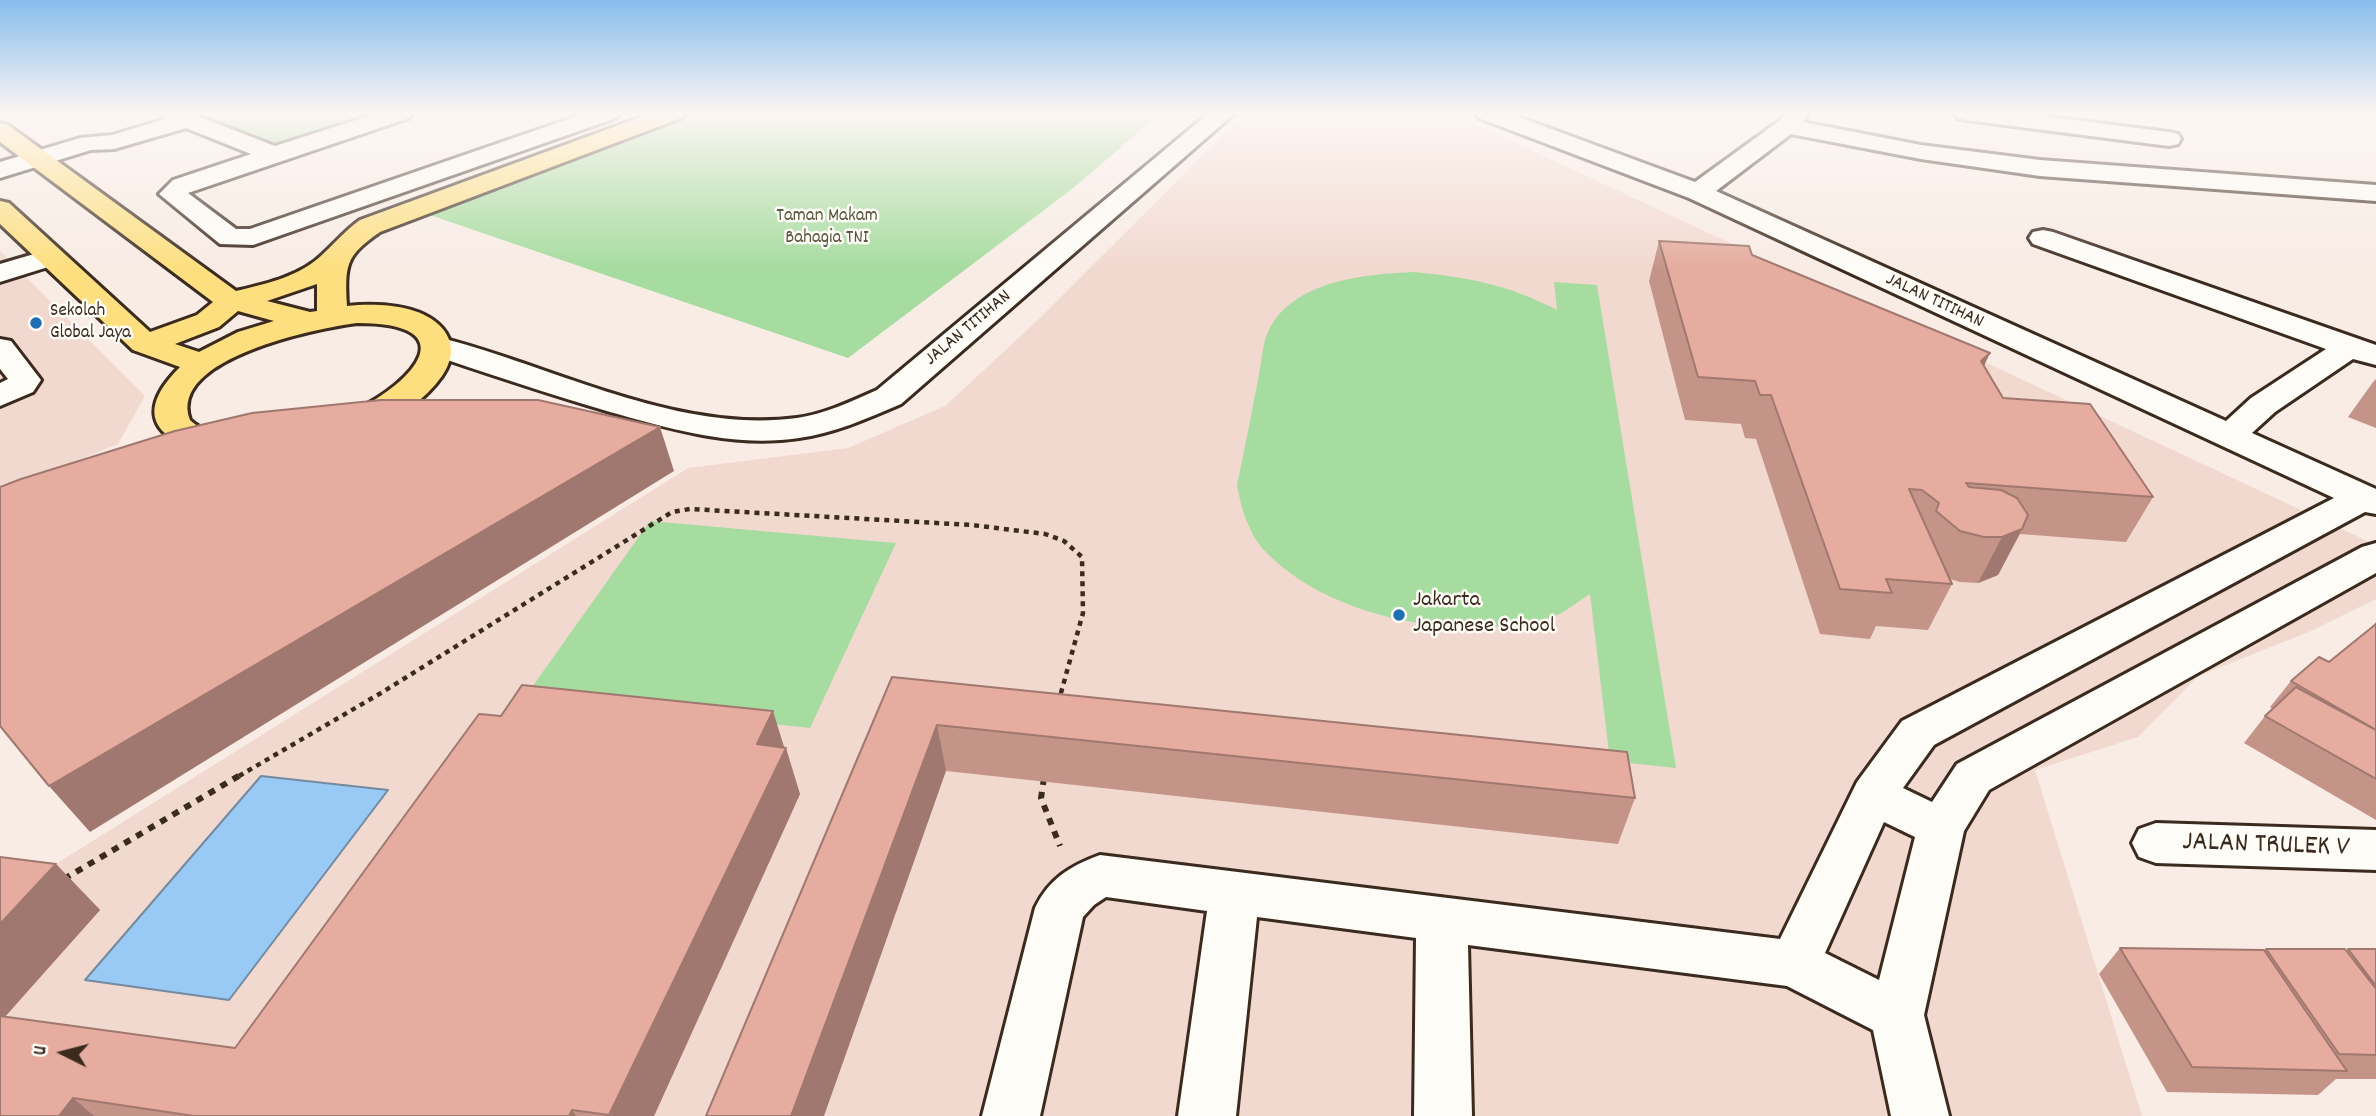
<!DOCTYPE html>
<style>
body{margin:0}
#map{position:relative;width:2376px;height:1116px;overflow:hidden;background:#f8ece5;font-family:Dekko,sans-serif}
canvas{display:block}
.north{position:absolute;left:28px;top:1018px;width:70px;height:70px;-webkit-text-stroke:5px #fdfcf7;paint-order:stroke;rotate:276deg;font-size:19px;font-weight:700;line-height:28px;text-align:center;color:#3b2a1e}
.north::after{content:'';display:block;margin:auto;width:24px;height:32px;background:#3b2a1e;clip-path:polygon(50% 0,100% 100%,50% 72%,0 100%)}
</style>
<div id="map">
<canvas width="2376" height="1116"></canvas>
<div class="north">U</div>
</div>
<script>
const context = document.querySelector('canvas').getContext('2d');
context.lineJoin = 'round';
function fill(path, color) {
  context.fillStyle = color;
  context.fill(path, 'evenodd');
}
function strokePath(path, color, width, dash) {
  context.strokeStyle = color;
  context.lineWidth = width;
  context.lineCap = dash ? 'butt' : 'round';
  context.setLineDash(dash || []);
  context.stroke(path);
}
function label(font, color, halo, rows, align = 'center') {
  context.font = font + ' Dekko,sans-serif';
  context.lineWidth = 5;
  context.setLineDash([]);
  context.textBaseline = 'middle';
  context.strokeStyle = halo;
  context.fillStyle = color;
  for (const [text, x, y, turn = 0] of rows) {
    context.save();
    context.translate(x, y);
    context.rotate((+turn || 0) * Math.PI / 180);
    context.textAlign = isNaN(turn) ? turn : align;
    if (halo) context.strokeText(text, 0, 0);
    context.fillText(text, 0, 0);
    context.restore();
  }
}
const built = new Path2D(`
 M 1245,113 L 1452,113 L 2376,545 L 2376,599 L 2311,631 L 2198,676 L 2138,737 L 2035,770 L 2142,1116 L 0,1116 L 0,899 L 688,468 L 848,448 L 945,406 L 1038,320 Z
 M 0,251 L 145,396 L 118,444 L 0,492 Z`);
const green = new Path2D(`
 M 172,113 L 353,113 L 371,122 L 275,155 Z
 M 692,113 L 1161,113 L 1072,189 L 848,358 L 427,214 Z
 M 1415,272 C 1470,278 1507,284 1557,310 L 1554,282 L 1597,285 L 1676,768 L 1610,761 L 1590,594 C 1578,601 1563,615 1549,618 C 1457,641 1329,620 1263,549 C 1248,532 1241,507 1237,485 C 1245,448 1252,411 1259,374 C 1262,361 1262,344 1268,332 C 1292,280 1366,274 1415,272 Z
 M 650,521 L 896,543 L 810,728 L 525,697 Z`);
const water = new Path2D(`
 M 261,776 L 388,790 L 229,1000 L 85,980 Z`);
const pathFar1 = new Path2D(`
 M 239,776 L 381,693 L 672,512 L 690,509 L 972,525 L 1045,534 L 1064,541 L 1082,557 L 1083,613 L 1059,700`);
const path = new Path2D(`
 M 1044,778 L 1041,798 L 1060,846
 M 64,879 L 242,774`);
const minor = new Path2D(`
 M 159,113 L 190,113 L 275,146 L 378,113 L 413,113 L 409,118 L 188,193 L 236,229 L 250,229 L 586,113 L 620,113 L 616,118 L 253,245 L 220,244 L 159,194 L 173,180 L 251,154 L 186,128 L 114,149 L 91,150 L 0,178 L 0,162 L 80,138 L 112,135 L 165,119 Z
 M 1209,113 L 1235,113 L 901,404 C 868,418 835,433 799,438 C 735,448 671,429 610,412 C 548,394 487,373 426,353 L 421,346 L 426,339 L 437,337 C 552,365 675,434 797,418 C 825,414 852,401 877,390 Z
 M 1475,113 L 1508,113 L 1695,182 L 1779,121 L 1786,113 L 1809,113 L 1803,122 L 1921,145 L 2040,160 L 2376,185 L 2376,201 L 2040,176 L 1921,159 L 1791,134 L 1716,191 L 2226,421 L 2251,398 L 2326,349 L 2033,244 L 2029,238 L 2033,232 L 2043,230 L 2053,232 L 2376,345 L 2376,365 L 2353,359 L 2275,412 L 2252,433 L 2376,489 L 2376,514 L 2365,512 L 1934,745 L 1903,788 L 1932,802 L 1957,764 L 2362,547 L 2376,543 L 2376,573 L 1989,790 L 1964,831 L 1924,1015 L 1949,1116 L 1891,1116 L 1873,1030 L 1787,986 L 1468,945 L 1472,1116 L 1414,1116 L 1416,938 L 1257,917 L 1236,1116 L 1178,1116 L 1207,911 L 1106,897 L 1094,905 L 1083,917 L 1040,1116 L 982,1116 L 1035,908 C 1049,879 1070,866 1100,855 L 1780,939 L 1857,782 L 1902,721 L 2334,498 L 1689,198 L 1479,118 ZM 1884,822 L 1915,837 L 1879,980 L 1825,953 Z
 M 1954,113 L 2019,113 L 2169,132 L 2178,134 L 2181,139 L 2178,144 L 2169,146 L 1966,120 L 1958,118 Z
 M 51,249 L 61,251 L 65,257 L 61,263 L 0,282 L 0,264 Z
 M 0,339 L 11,341 L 41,380 L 33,392 L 0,406 L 0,383 L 8,379 L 0,369 Z
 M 2156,823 L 2376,830 L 2376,870 L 2156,863 L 2139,857 L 2132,843 L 2139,829 Z`);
const major = new Path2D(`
 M 652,113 L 685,113 L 681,118 L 380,232 C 345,256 345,265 347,306 C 376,303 421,304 442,328 C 455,343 453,360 442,376 C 408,424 339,445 283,453 C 228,462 100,446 180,367 L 133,350 L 0,224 L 0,201 L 9,203 L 150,332 L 197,315 L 213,302 L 0,142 L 0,123 L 8,125 L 236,291 C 266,284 301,276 323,254 C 336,242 346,230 360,220 ZM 317,284 L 317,311 L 310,312 L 267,301 ZM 238,311 L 274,321 L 238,332 L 199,352 L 175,344 L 219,327 ZM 357,323 C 466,323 415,382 354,411 C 318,428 279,436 240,434 C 222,433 203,433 190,420 C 167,358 318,328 357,323 Z`);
const wall = new Path2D(`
 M 1659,241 L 1752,255 L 1984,366 L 2003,398 L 2153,497 L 2126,542 L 2020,534 L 1998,575 L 1978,583 L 1960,582 L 1950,579 L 1952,584 L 1928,630 L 1876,626 L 1870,639 L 1820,634 L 1756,439 L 1745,438 L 1741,424 L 1685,420 L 1649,281 Z
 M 2376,379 L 2376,428 L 2348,417 L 2373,382 Z
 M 2376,622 L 2376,820 L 2244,743 L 2265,716 L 2272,709 L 2270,707 L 2291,681 L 2329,662 L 2371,628 Z
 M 892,677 L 1635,798 L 1618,844 L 946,771 Z
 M 800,794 L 654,1116 L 0,1116 L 0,857 L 56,864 L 100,910 L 5,1017 L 235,1048 Z
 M 2120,948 L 2265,951 L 2266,949 L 2347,951 L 2348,949 L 2376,949 L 2376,1079 L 2336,1079 L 2318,1095 L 2167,1092 L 2099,974 Z`);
const shadedWall = new Path2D(`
 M 1990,353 L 1970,396 L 1981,361 Z
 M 660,427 L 674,471 L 90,832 L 49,786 Z
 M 2022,529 L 1998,575 L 1978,583 L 2002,537 Z
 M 773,711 L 785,750 L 786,748 L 800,794 L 654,1116 L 610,1116 L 757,744 Z
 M 937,725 L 946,771 L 824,1116 L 791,1116 Z
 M 56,864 L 100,910 L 0,1022 L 0,924 Z
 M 73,1098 L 94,1116 L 59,1116 Z
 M 572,1110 L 576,1116 L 569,1116 Z`);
const building = new Path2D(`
 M 1659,241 L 1749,246 L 1752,255 L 1990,353 L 1981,361 L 2003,398 L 2090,404 L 2153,497 L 1966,483 L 1969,487 L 2001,490 L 2017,498 L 2028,515 L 2022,529 L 2002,537 L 1984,537 L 1960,531 L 1936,511 L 1939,503 L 1922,490 L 1909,489 L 1952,584 L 1886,579 L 1892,593 L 1840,589 L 1771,395 L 1760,395 L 1755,381 L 1698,377 Z
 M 381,400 L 538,400 L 660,427 L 49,786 L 0,726 L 0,487 L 21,479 L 175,431 L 252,413 Z
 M 2376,624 L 2376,730 L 2291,681 L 2319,657 L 2329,662 Z
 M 892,677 L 1627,752 L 1635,798 L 937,725 L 791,1116 L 706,1116 Z
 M 522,685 L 773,711 L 757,744 L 786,748 L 609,1115 L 572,1110 L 569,1116 L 194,1116 L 73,1098 L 59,1116 L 0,1116 L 0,1016 L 235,1048 L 479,714 L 501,716 Z
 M 2296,687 L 2376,730 L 2376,779 L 2265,716 Z
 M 0,857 L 56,864 L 0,924 Z
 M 2120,948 L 2264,950 L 2347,1071 L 2192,1067 Z
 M 2266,949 L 2345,949 L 2376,989 L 2376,1055 L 2339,1054 Z
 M 2348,949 L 2376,949 L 2376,986 Z`);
const markers = [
 [36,323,7,"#1f6fb2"],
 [1399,615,7,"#1f6fb2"]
];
const farParknames = [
 ["Taman Makam",827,217],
 ["Bahagia TNI",827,239]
];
const farStreetnames = [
 ["JALAN TITIHAN",1934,302,25],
 ["JALAN TITIHAN",969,329,-40]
];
const farPoinames = [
 ["Sekolah",50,312],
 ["Global Jaya",50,334]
];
const poiNames = [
 ["Jakarta",1413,602],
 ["Japanese School",1413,628]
];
const nearStreetnames = [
 ["JALAN TRULEK V",2266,847,2]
];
fill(built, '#f2d9d0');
fill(green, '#a6dc9f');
fill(water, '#98caf5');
strokePath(water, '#738a9f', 2);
strokePath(minor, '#3b2a1e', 6);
strokePath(major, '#3b2a1e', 6);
strokePath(pathFar1, '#3b2a1e', 4.5, [5, 5]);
strokePath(path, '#3b2a1e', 6, [7, 7]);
fill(minor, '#fdfcf7');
fill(major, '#fddf80');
fill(wall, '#c59489');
fill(shadedWall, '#a0786f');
fill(building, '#e5ac9f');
strokePath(building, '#a0786f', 2);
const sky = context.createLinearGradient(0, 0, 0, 269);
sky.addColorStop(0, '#88bded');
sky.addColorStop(0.42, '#fcf6f3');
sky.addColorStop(1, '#fcf6f300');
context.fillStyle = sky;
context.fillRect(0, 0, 2376, 269);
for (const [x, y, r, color] of markers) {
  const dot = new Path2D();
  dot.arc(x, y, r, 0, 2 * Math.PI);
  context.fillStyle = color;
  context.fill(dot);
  strokePath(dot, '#fdfcf7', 2.5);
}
label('19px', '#56563e', '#fdfcf7', farParknames);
label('19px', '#3b2a1e', '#fdfcf7', farStreetnames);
label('19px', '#3b2a1e', '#fdfcf7', farPoinames, 'left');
label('23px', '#3b2a1e', '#fdfcf7', poiNames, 'left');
label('28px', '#3b2a1e', '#fdfcf7', nearStreetnames);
</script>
